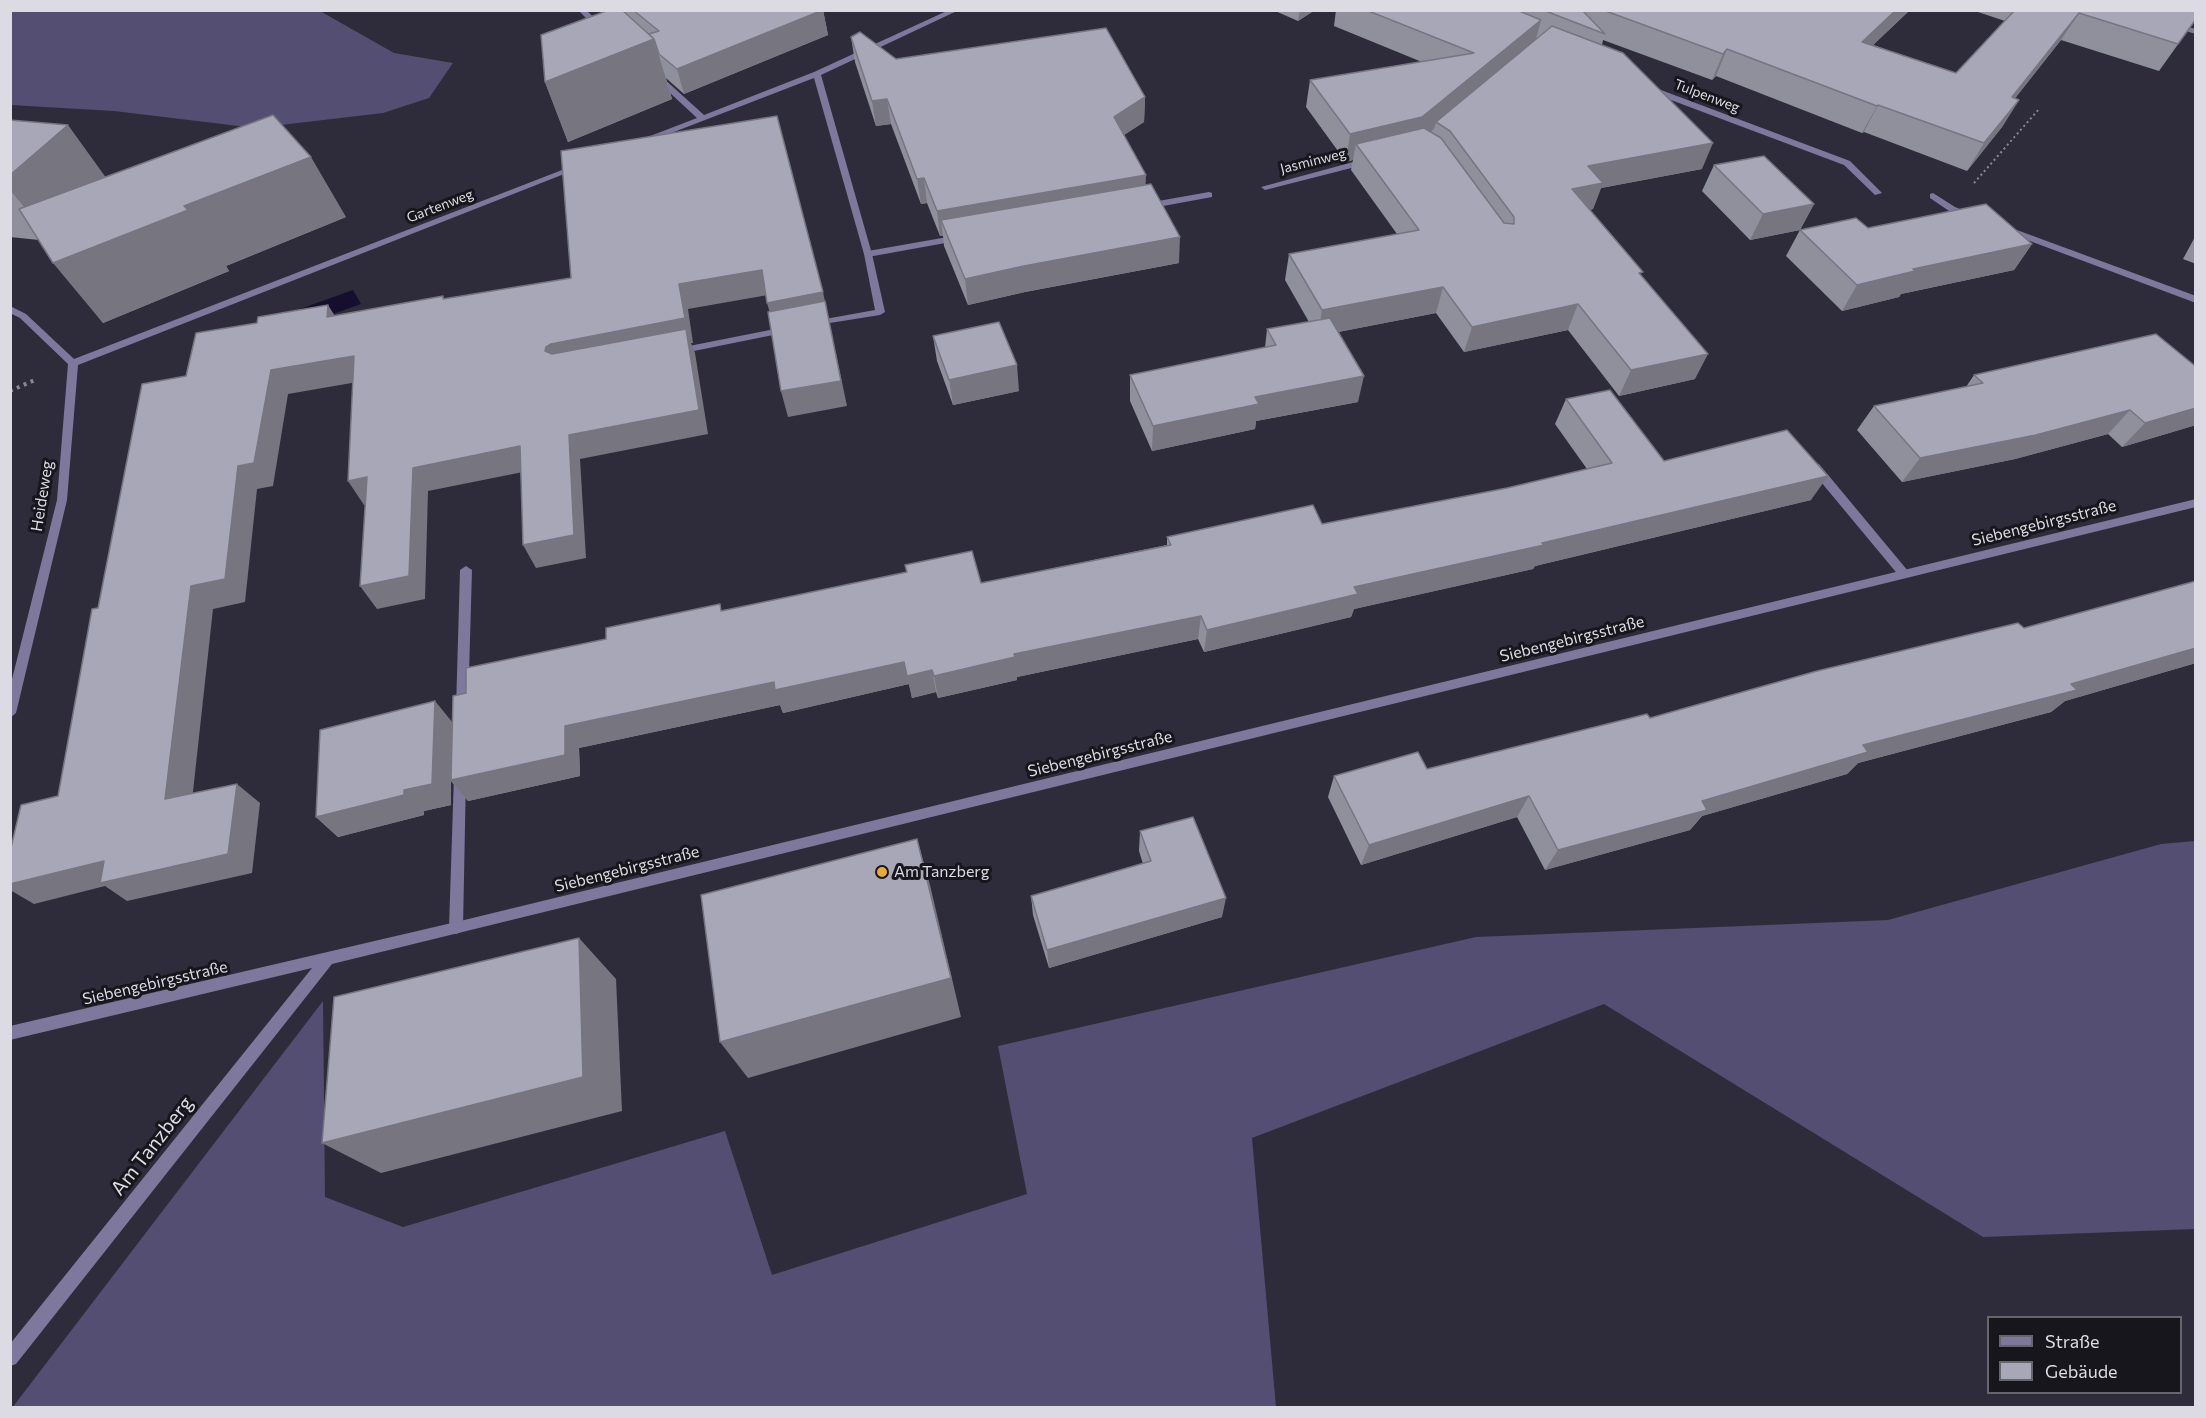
<!DOCTYPE html>
<meta charset="utf-8">
<style>
body{margin:0}
#map{position:relative;width:2206px;height:1418px;overflow:hidden;background:#2e2c3a;font-family:Commissioner,sans-serif}
canvas{display:block}
.frame{position:absolute;inset:0;border:12px solid #dcdbe4;pointer-events:none}
.legend{position:absolute;left:1987px;top:1316px;width:195px;height:78px;box-sizing:border-box;background:#16161c;border:2px solid #65656c;margin:0;padding:8px 10px;list-style:none;font-size:18px;color:#dcdbe4}
.legend li{display:flex;align-items:center;gap:12px;height:30px}
.legend b{width:30px;border:2px solid #65656c}
</style>
<div id="map">
<canvas width="2206" height="1418"></canvas>
<div class="frame"></div>
<ul class="legend">
<li><b style="height:8px;background:#7d789c"></b>Straße</li>
<li><b style="height:16px;background:#a8a7b7"></b>Gebäude</li>
</ul>
</div>
<script>
const context = document.querySelector('canvas').getContext('2d');
context.lineJoin = 'round';
function fill(path, color) {
  context.fillStyle = color;
  context.fill(path, 'evenodd');
}
function strokePath(path, color, width, dash) {
  context.strokeStyle = color;
  context.lineWidth = width;
  context.lineCap = dash ? 'butt' : 'round';
  context.setLineDash(dash || []);
  context.stroke(path);
}
function label(font, color, halo, rows, align = 'center') {
  context.font = font + ' Commissioner,sans-serif';
  context.lineWidth = 6;
  context.setLineDash([]);
  context.textBaseline = 'middle';
  context.strokeStyle = halo;
  context.fillStyle = color;
  for (const [text, x, y, turn = 0] of rows) {
    context.save();
    context.translate(x, y);
    context.rotate((+turn || 0) * Math.PI / 180);
    context.textAlign = isNaN(turn) ? turn : align;
    if (halo) context.strokeText(text, 0, 0);
    context.fillText(text, 0, 0);
    context.restore();
  }
}
const forest = new Path2D(`
 M 10,11 L 320,11 L 394,53 L 453,63 L 429,98 L 383,113 L 255,128 L 114,111 L 11,105 Z
 M 2195,841 L 2195,1229 L 1983,1237 L 1604,1004 L 1252,1138 L 1276,1407 L 12,1408 L 323,1001 L 325,1197 L 403,1227 L 725,1131 L 772,1275 L 1027,1194 L 998,1046 L 1476,937 L 1888,920 L 2161,844 Z`);
const water = new Path2D(`
 M 353,290 L 361,304 L 308,323 L 300,309 Z`);
const pathFar1 = new Path2D(`
 M 1974,183 L 2040,108`);
const path = new Path2D(`
 M 10,391 L 37,379`);
const service = new Path2D(`
 M 1209,192 L 1212,193 L 1212,197 L 1147,209 L 1143,206 L 1147,203 Z
 M 1933,193 L 1955,207 L 1974,215 L 1970,218 L 1949,211 L 1930,198 L 1930,194 Z
 M 2006,226 L 2196,296 L 2196,303 L 2003,231 L 2003,227 Z
 M 959,235 L 962,236 L 962,240 L 868,257 L 864,254 L 868,251 Z
 M 1815,463 L 1819,464 L 1908,571 L 1910,574 L 1908,577 L 1900,577 L 1811,470 L 1810,467 Z
 M 466,566 L 472,570 L 468,709 L 466,713 L 458,713 L 456,709 L 460,570 Z
 M 460,770 L 464,771 L 466,775 L 463,928 L 461,932 L 456,934 L 451,932 L 449,928 L 454,775 L 456,771 Z`);
const minor = new Path2D(`
 M 578,10 L 586,10 L 605,28 L 598,30 Z
 M 949,10 L 959,10 L 821,75 L 872,254 L 885,312 L 880,315 L 811,326 L 809,324 L 814,321 L 875,310 L 864,254 L 814,78 L 648,142 L 645,142 L 645,138 L 697,118 L 655,79 L 662,77 L 704,115 L 814,72 Z
 M 2171,23 L 2196,29 L 2196,34 L 2171,27 Z
 M 1647,87 L 1653,87 L 1850,161 L 1882,193 L 1875,195 L 1844,165 L 1647,91 Z
 M 1368,158 L 1371,159 L 1371,163 L 1265,190 L 1261,187 Z
 M 575,165 L 582,167 L 78,365 L 67,500 L 16,713 L 10,718 L 10,687 L 57,500 L 68,364 L 20,318 L 10,313 L 10,306 L 26,314 L 74,359 Z
 M 785,327 L 788,328 L 788,332 L 679,354 L 674,351 L 679,348 Z
 M 2196,499 L 2196,507 L 332,964 L 16,1364 L 10,1366 L 10,1344 L 312,968 L 10,1040 L 10,1026 L 456,922 Z`);
const wall = new Path2D(`
 M 609,10 L 823,10 L 828,35 L 684,94 L 666,78 L 672,99 L 568,142 L 545,82 Z
 M 1273,10 L 1315,10 L 1298,21 Z
 M 1336,10 L 1910,10 L 1873,45 L 1956,73 L 2005,21 L 1972,10 L 2196,10 L 2196,19 L 2159,71 L 2061,40 L 2015,98 L 2019,100 L 2002,127 L 1967,171 L 1864,132 L 1862,133 L 1716,76 L 1712,80 L 1603,40 L 1602,45 L 1702,169 L 1601,188 L 1593,209 L 1590,210 L 1641,276 L 1695,379 L 1619,396 L 1568,330 L 1464,352 L 1436,313 L 1338,332 L 1358,402 L 1256,421 L 1255,429 L 1152,451 L 1130,401 L 1130,375 L 1265,348 L 1267,329 L 1309,322 L 1285,280 L 1289,254 L 1397,234 L 1351,170 L 1353,160 L 1346,162 L 1306,107 L 1310,80 L 1422,62 L 1334,26 Z
 M 851,37 L 896,59 L 1145,97 L 1144,122 L 1124,135 L 1179,263 L 1025,292 L 968,305 L 944,246 L 943,236 L 940,236 L 927,203 L 921,204 L 891,124 L 876,126 L 855,62 Z
 M 10,120 L 106,177 L 346,217 L 226,266 L 229,271 L 103,323 L 39,240 L 10,237 Z
 M 1714,165 L 1814,204 L 1800,230 L 1750,240 L 1702,191 Z
 M 1868,228 L 2032,244 L 2014,270 L 1901,294 L 1899,297 L 1842,311 L 1786,256 L 1800,230 Z
 M 2196,235 L 2196,264 L 2183,259 Z
 M 933,336 L 1019,391 L 953,405 L 937,361 Z
 M 2194,365 L 2196,425 L 2122,447 L 2108,434 L 2015,459 L 1902,482 L 1857,430 L 1874,406 L 1966,387 L 1974,375 Z
 M 1566,399 L 1664,461 L 1811,500 L 1535,566 L 1533,569 L 1354,609 L 1351,617 L 1204,652 L 1198,639 L 1017,677 L 1017,680 L 938,698 L 936,692 L 912,698 L 909,684 L 783,713 L 780,705 L 579,748 L 580,776 L 468,801 L 451,781 L 451,805 L 424,811 L 424,815 L 338,837 L 316,817 L 453,722 L 466,693 L 606,639 L 723,610 L 981,583 L 1167,545 L 1167,537 L 1322,524 L 1507,488 L 1587,469 L 1555,424 Z
 M 2196,581 L 2196,663 L 2065,701 L 2051,712 L 1858,763 L 1847,774 L 1702,816 L 1690,830 L 1545,870 L 1517,817 L 1361,865 L 1328,797 L 1334,776 L 1427,769 L 1650,718 L 2024,628 Z
 M 1140,831 L 1222,917 L 1049,968 L 1033,915 L 1031,896 L 1143,864 L 1139,851 Z`);
const shadedWall = new Path2D(`
 M 823,10 L 828,35 L 684,94 L 677,69 Z
 M 1300,10 L 1315,10 L 1298,21 Z
 M 1896,10 L 1910,10 L 1848,69 L 1862,42 Z
 M 2079,13 L 2061,40 L 1995,124 L 2012,97 Z
 M 1541,20 L 1534,47 L 1436,122 L 1434,129 L 1416,144 L 1356,144 L 1353,160 L 1346,162 L 1350,134 Z
 M 654,39 L 672,99 L 568,142 L 545,82 Z
 M 1727,49 L 1716,76 L 1712,80 L 1723,54 Z
 M 1145,97 L 1144,122 L 1113,142 L 1114,117 Z
 M 887,99 L 891,124 L 876,126 L 872,101 Z
 M 2019,100 L 2002,127 L 1967,171 L 1984,143 Z
 M 1878,105 L 1864,132 L 1862,133 L 1877,106 Z
 M 68,125 L 112,186 L 53,242 L 10,190 L 10,175 Z
 M 1713,143 L 1702,169 L 1601,188 L 1593,209 L 1563,215 L 1572,189 L 1588,166 Z
 M 311,157 L 346,217 L 226,266 L 229,271 L 103,323 L 53,263 L 184,206 Z
 M 1146,175 L 1145,201 L 941,220 L 943,236 L 940,236 L 937,211 Z
 M 924,178 L 927,203 L 921,204 L 917,179 Z
 M 1814,204 L 1800,230 L 1750,240 L 1763,214 Z
 M 1180,237 L 1179,263 L 1025,292 L 968,305 L 965,279 L 1024,266 Z
 M 2032,244 L 2014,270 L 1901,294 L 1899,297 L 1842,311 L 1857,285 L 1913,269 Z
 M 762,270 L 768,295 L 688,309 L 693,343 L 691,343 L 695,353 L 708,434 L 580,459 L 586,558 L 536,568 L 523,545 L 563,368 L 545,351 L 546,347 L 679,284 Z
 M 1443,287 L 1436,313 L 1318,336 L 1322,310 Z
 M 823,292 L 847,406 L 788,417 L 781,391 L 774,327 L 767,303 Z
 M 1578,304 L 1568,330 L 1464,352 L 1472,327 Z
 M 328,305 L 344,330 L 327,317 Z
 M 1708,354 L 1695,379 L 1619,396 L 1631,370 Z
 M 354,356 L 369,380 L 288,394 L 273,486 L 257,489 L 245,602 L 213,609 L 190,819 L 165,799 L 191,586 L 238,466 L 271,370 Z
 M 1017,365 L 1019,391 L 953,405 L 949,380 Z
 M 1364,376 L 1358,402 L 1256,421 L 1255,429 L 1152,451 L 1153,426 L 1255,397 Z
 M 2196,408 L 2196,425 L 2122,447 L 2145,423 Z
 M 2130,410 L 2108,434 L 2015,459 L 1902,482 L 1920,458 Z
 M 520,446 L 533,470 L 428,491 L 425,599 L 377,609 L 360,586 L 413,468 Z
 M 1828,476 L 1811,500 L 1535,566 L 1533,569 L 1354,609 L 1351,617 L 1204,652 L 1207,630 L 1354,587 Z
 M 367,477 L 384,501 L 364,505 L 348,481 Z
 M 1201,616 L 1198,639 L 1017,677 L 1017,680 L 938,698 L 934,676 L 1014,654 Z
 M 2196,648 L 2196,663 L 2065,701 L 2051,712 L 1858,763 L 1847,774 L 1702,816 L 1690,830 L 1545,870 L 1558,850 L 1863,745 L 2071,684 Z
 M 904,662 L 909,684 L 783,713 L 780,705 L 579,748 L 580,776 L 468,801 L 451,781 L 451,805 L 424,811 L 424,815 L 338,837 L 316,817 L 404,790 L 435,701 L 453,723 L 565,726 L 774,682 Z
 M 932,670 L 936,692 L 912,698 L 907,676 Z
 M 237,784 L 260,803 L 252,873 L 127,901 L 105,886 L 34,904 L 10,890 L 10,884 Z
 M 1529,796 L 1517,817 L 1361,865 L 1369,845 Z
 M 917,839 L 930,885 L 961,1017 L 748,1078 L 720,1042 Z
 M 1226,898 L 1222,917 L 1049,968 L 1047,950 Z
 M 579,938 L 616,979 L 622,1111 L 381,1173 L 322,1143 Z`);
const building = new Path2D(`
 M 609,10 L 622,10 L 654,39 L 545,82 L 541,35 Z
 M 633,10 L 823,10 L 677,69 L 659,54 L 654,39 L 649,34 L 659,31 Z
 M 1366,10 L 1517,10 L 1541,20 L 1422,117 L 1350,134 L 1310,80 L 1474,53 Z
 M 1543,10 L 1582,10 L 1605,34 Z
 M 1603,10 L 1896,10 L 1862,42 L 1956,73 L 2015,10 L 2196,10 L 2196,19 L 2178,44 L 2079,13 L 2012,97 L 2019,100 L 1984,143 L 1878,105 L 1877,106 L 1727,49 L 1723,54 Z
 M 1552,26 L 1623,53 L 1713,143 L 1588,166 L 1603,183 L 1572,189 L 1643,272 L 1639,273 L 1708,354 L 1631,370 L 1578,304 L 1472,327 L 1443,287 L 1322,310 L 1289,254 L 1419,230 L 1356,144 L 1424,128 L 1441,138 L 1504,223 L 1514,224 L 1514,217 L 1450,131 L 1436,122 Z
 M 1106,28 L 1145,97 L 1114,117 L 1146,175 L 937,211 L 924,178 L 917,179 L 887,99 L 872,101 L 851,37 L 860,32 L 896,59 Z
 M 273,115 L 311,157 L 184,206 L 188,210 L 53,263 L 19,209 Z
 M 777,116 L 823,292 L 767,303 L 762,270 L 679,284 L 685,318 L 551,344 L 546,347 L 545,351 L 552,354 L 686,329 L 699,410 L 569,435 L 574,535 L 523,545 L 520,446 L 413,468 L 409,576 L 360,586 L 367,477 L 348,481 L 354,356 L 271,370 L 254,463 L 238,466 L 225,579 L 191,586 L 165,799 L 237,784 L 228,854 L 100,883 L 104,861 L 10,884 L 10,852 L 21,805 L 58,796 L 92,609 L 98,608 L 142,384 L 186,376 L 196,333 L 257,323 L 258,317 L 328,305 L 327,317 L 443,296 L 443,299 L 571,278 L 561,151 Z
 M 10,120 L 68,125 L 10,175 Z
 M 1764,156 L 1814,204 L 1763,214 L 1714,165 Z
 M 1151,184 L 1180,237 L 1024,266 L 965,279 L 941,220 Z
 M 1986,204 L 2032,244 L 1913,269 L 1915,271 L 1857,285 L 1800,230 L 1856,218 L 1868,228 Z
 M 825,301 L 841,381 L 781,391 L 768,312 Z
 M 1330,318 L 1364,376 L 1255,397 L 1259,404 L 1153,426 L 1130,375 L 1276,345 L 1267,329 Z
 M 999,322 L 1017,365 L 949,380 L 933,336 Z
 M 2156,334 L 2194,365 L 2196,365 L 2196,408 L 2145,423 L 2130,410 L 2036,435 L 1920,458 L 1874,406 L 1983,383 L 1974,375 Z
 M 1610,390 L 1664,461 L 1787,430 L 1828,476 L 1542,543 L 1544,545 L 1354,587 L 1358,594 L 1207,630 L 1201,616 L 1014,654 L 1015,657 L 934,676 L 932,670 L 907,676 L 904,662 L 775,690 L 774,682 L 565,726 L 565,755 L 451,780 L 453,696 L 466,693 L 466,668 L 606,639 L 606,628 L 720,604 L 721,611 L 907,572 L 905,565 L 972,551 L 981,583 L 1171,545 L 1167,537 L 1313,505 L 1322,524 L 1507,488 L 1612,463 L 1566,399 Z
 M 2196,581 L 2196,648 L 2071,684 L 2077,690 L 1863,745 L 1868,752 L 1702,801 L 1707,810 L 1558,850 L 1529,796 L 1369,845 L 1334,776 L 1418,752 L 1427,769 L 1647,714 L 1650,718 L 1817,671 L 2018,623 L 2024,628 Z
 M 435,701 L 432,784 L 404,790 L 404,795 L 316,817 L 320,730 Z
 M 1193,817 L 1226,898 L 1047,950 L 1031,896 L 1151,861 L 1140,831 Z
 M 917,839 L 951,978 L 720,1042 L 701,895 Z
 M 579,938 L 583,1077 L 322,1143 L 334,997 Z`);
const markers = [
 [882,872,6,"#e7ac36"]
];
const farStreetnames = [
 ["Tulpenweg",1707,96,21],
 ["Jasminweg",1313,161,-14],
 ["Gartenweg",440,206,-21]
];
const streetNames = [
 ["Heideweg",42,496,-81],
 ["Siebengebirgsstraße",2044,523,-14],
 ["Siebengebirgsstraße",1572,639,-14],
 ["Siebengebirgsstraße",1100,754,-14],
 ["Siebengebirgsstraße",627,869,-14],
 ["Siebengebirgsstraße",155,983,-13]
];
const poiNames = [
 ["Am Tanzberg",894,872]
];
const nearStreetnames = [
 ["Am Tanzberg",152,1146,-52]
];
fill(forest, '#534e72');
fill(water, '#150e2d');
strokePath(pathFar1, '#888692', 2, [2, 3]);
strokePath(path, '#888692', 4, [3, 4.5]);
fill(service, '#7d789c');
fill(minor, '#7d789c');
fill(wall, '#90909d');
fill(shadedWall, '#767580');
fill(building, '#a8a7b7');
strokePath(building, '#767580', 1.5);
for (const [x, y, r, color] of markers) {
  const dot = new Path2D();
  dot.arc(x, y, r, 0, 2 * Math.PI);
  context.fillStyle = color;
  context.fill(dot);
  strokePath(dot, '#16161c', 2);
}
label('14px', '#dcdbe4', '#16161c', farStreetnames);
label('16px', '#dcdbe4', '#16161c', streetNames);
label('16px', '#dcdbe4', '#16161c', poiNames, 'left');
label('20px', '#dcdbe4', '#16161c', nearStreetnames);
</script>
